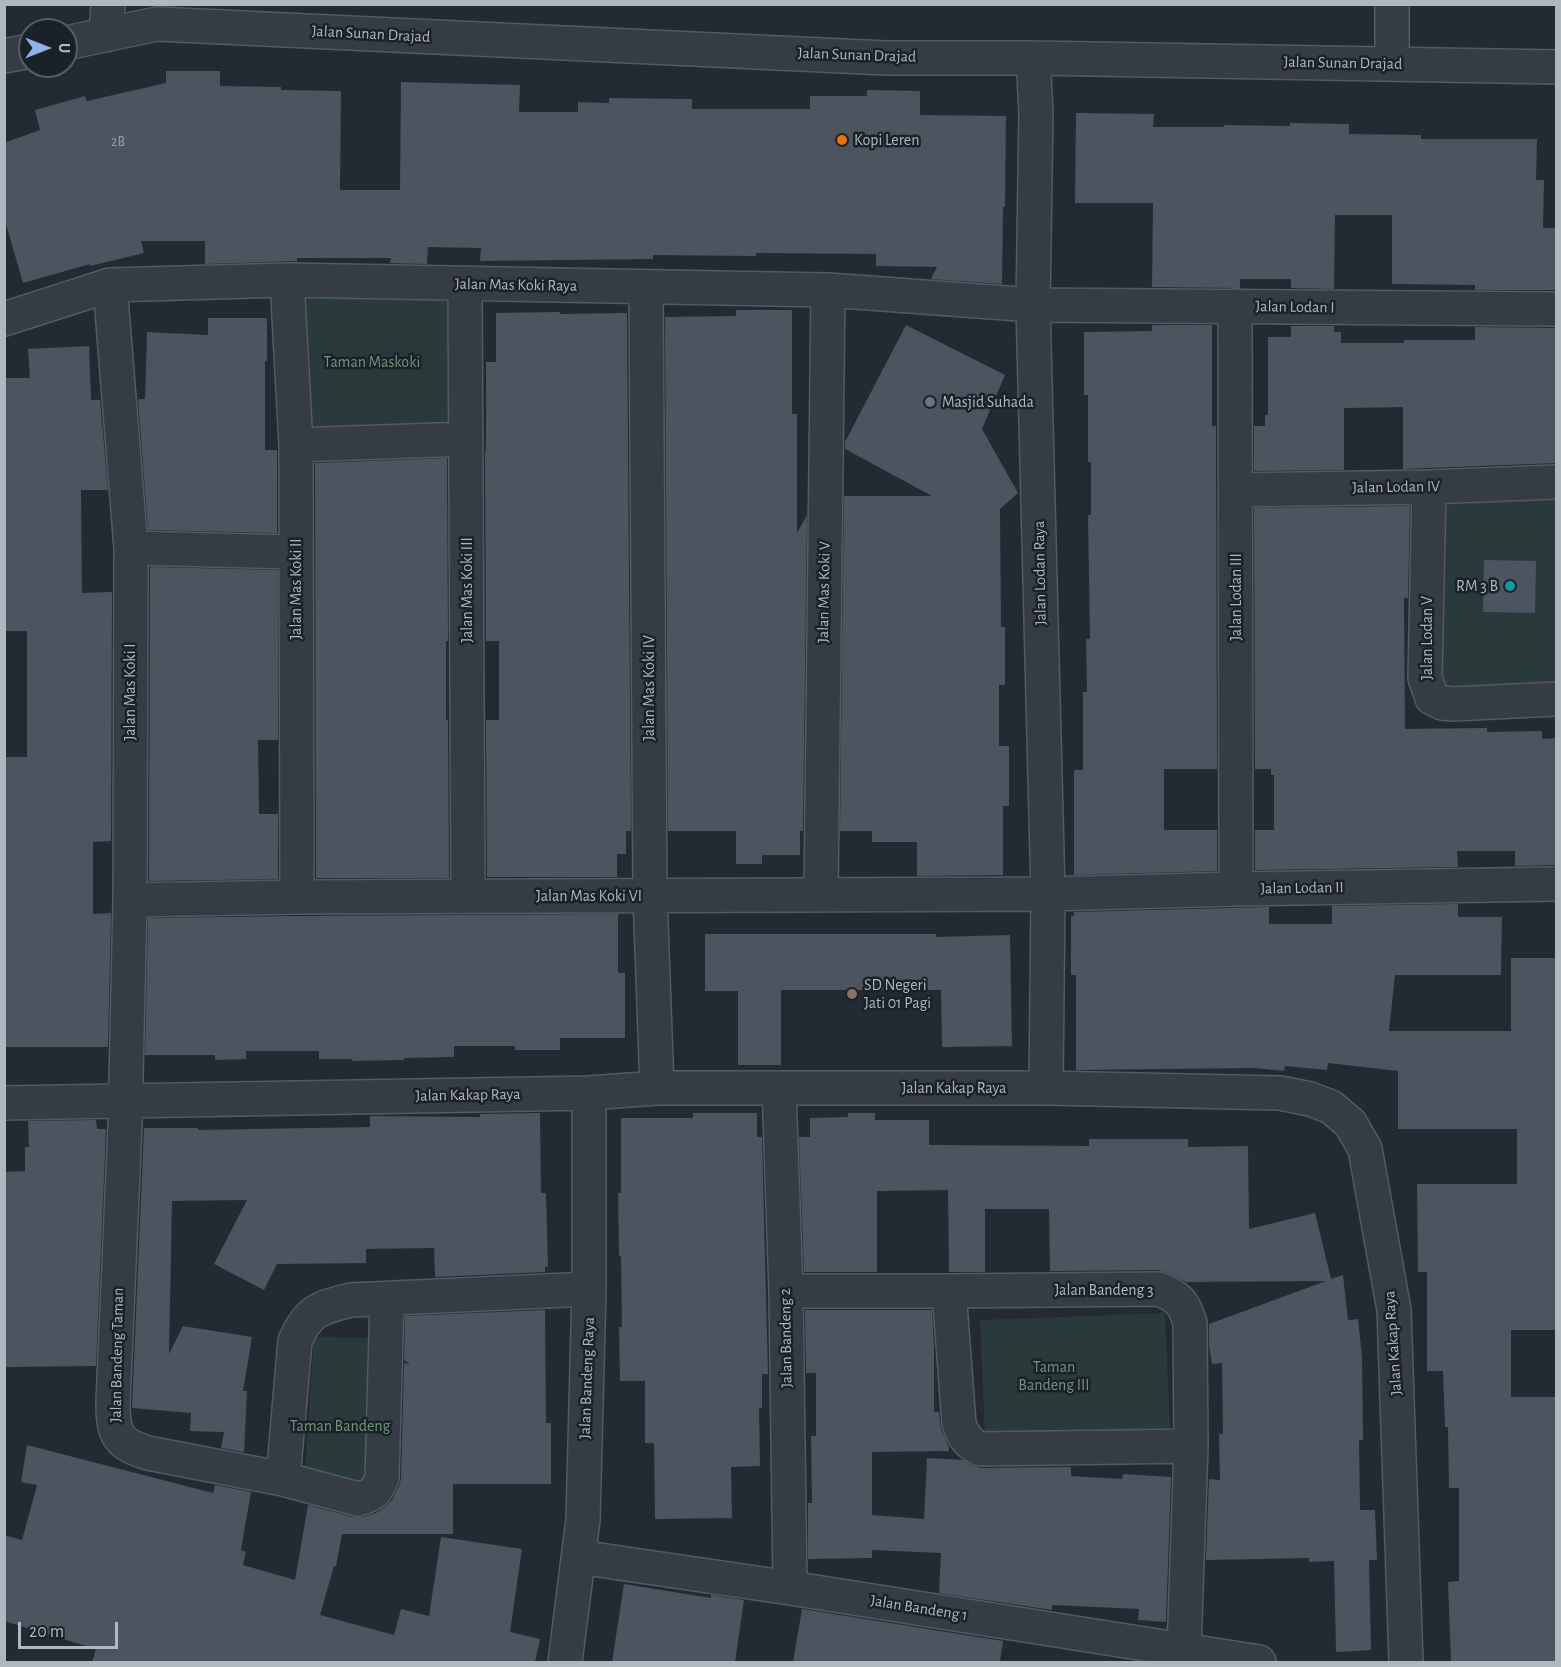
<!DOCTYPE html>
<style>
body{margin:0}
#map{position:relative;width:1561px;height:1667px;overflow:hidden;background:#232a34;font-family:"Alegreya Sans",sans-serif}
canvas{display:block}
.frame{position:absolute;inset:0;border:6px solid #b0b7c1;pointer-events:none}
.north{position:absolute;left:18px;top:18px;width:60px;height:60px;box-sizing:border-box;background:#1b2129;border:2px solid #575d66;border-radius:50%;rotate:90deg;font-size:16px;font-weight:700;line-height:24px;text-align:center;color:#b0b7c1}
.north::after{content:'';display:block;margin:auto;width:21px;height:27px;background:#8eb2e8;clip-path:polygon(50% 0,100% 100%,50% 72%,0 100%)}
.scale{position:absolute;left:18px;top:1622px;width:100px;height:27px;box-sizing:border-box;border:3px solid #b0b7c1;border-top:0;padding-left:8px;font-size:18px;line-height:21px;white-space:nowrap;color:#b0b7c1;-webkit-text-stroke:4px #1b2129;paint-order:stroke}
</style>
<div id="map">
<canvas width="1561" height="1667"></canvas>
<div class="frame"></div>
<div class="north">U</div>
<div class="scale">20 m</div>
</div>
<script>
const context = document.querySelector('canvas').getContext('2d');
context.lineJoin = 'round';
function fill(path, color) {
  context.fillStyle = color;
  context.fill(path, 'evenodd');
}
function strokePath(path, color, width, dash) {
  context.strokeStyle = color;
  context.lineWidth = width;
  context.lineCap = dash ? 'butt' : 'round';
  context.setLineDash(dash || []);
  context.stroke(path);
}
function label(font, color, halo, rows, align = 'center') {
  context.font = font + ' "Alegreya Sans",sans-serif';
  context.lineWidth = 5;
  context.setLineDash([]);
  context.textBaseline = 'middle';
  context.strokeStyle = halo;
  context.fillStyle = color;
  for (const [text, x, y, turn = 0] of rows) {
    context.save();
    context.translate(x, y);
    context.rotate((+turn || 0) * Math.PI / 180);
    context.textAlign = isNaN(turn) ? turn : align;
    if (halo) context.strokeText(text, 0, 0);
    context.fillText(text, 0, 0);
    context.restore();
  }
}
const green = new Path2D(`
 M 297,289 L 457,292 L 459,430 L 303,436 Z
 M 1556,494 L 1556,683 L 1443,688 L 1440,497 Z
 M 1165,1313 L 1170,1429 L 985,1437 L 980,1320 Z
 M 314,1337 L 378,1338 L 369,1485 L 305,1469 Z`);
const building = new Path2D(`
 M 166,71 L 220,71 L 220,86 L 281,87 L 281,90 L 341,91 L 340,190 L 400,190 L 401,82 L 520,85 L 519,112 L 578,112 L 578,102 L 609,103 L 609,98 L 692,99 L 692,109 L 810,109 L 810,96 L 867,96 L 867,90 L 920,91 L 920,115 L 1006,116 L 1005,207 L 1003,207 L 1002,284 L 931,279 L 937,267 L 876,266 L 876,254 L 756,253 L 756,256 L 653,255 L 653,259 L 480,261 L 481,248 L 428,247 L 427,264 L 390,263 L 391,258 L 297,258 L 297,261 L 205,264 L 205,241 L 141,241 L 144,253 L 90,266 L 90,264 L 23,283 L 4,217 L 4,143 L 40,130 L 35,110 L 85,96 L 87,101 L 166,83 Z
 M 1076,113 L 1154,114 L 1153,127 L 1224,127 L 1224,125 L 1290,126 L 1290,123 L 1349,124 L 1349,134 L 1421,135 L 1421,139 L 1537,139 L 1536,180 L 1544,180 L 1543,228 L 1557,228 L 1557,290 L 1475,290 L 1475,285 L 1392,284 L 1392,215 L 1335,215 L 1334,289 L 1291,288 L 1291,279 L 1240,279 L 1240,288 L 1152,287 L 1153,203 L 1075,203 Z
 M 736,310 L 792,310 L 792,414 L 797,414 L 797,533 L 807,515 L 803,831 L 800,831 L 800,855 L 762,855 L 762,864 L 736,864 L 736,831 L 668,831 L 665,317 L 736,316 Z
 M 560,312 L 560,314 L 627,313 L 631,831 L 626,831 L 626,854 L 617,854 L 617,877 L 487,877 L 486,720 L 499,720 L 499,641 L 486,641 L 485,452 L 486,448 L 486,362 L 496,362 L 496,313 Z
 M 208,318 L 267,318 L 267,361 L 265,361 L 265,450 L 277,450 L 277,533 L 148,530 L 138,399 L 145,399 L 147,332 L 208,335 Z
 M 906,325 L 1005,375 L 982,429 L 1018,493 L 1000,509 L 1001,627 L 1005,627 L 1005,685 L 999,685 L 999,746 L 1009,746 L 1009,806 L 1003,806 L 1003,875 L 917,876 L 917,842 L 872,842 L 872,831 L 840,831 L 844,496 L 932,496 L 845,449 L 845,442 Z
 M 1152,325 L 1212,325 L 1212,426 L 1216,426 L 1217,769 L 1164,769 L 1164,830 L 1217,830 L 1217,871 L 1074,875 L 1074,770 L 1083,770 L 1083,692 L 1087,692 L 1086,639 L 1090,639 L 1088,515 L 1091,515 L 1091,462 L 1088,462 L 1088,395 L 1084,395 L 1084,332 L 1152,331 Z
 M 1291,326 L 1334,326 L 1334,332 L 1341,332 L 1341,343 L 1404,343 L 1404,340 L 1475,340 L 1475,327 L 1557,328 L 1557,463 L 1403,469 L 1403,407 L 1344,408 L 1344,470 L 1254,471 L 1254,426 L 1265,426 L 1265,415 L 1268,415 L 1268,337 L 1291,337 Z
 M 89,346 L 91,400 L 100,400 L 108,490 L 81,490 L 82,593 L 112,592 L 111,841 L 93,842 L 93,914 L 111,913 L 108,1047 L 4,1047 L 4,757 L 27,757 L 27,631 L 4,631 L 4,378 L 30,378 L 28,349 Z
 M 447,458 L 448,641 L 446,641 L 446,720 L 448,720 L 449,878 L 316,878 L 315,463 Z
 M 1410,506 L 1408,598 L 1404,598 L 1405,729 L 1487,728 L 1487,732 L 1542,731 L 1542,739 L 1557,738 L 1557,865 L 1515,866 L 1515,851 L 1457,851 L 1458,867 L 1255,870 L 1255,830 L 1274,830 L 1274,775 L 1271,775 L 1271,769 L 1255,769 L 1254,508 Z
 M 1484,560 L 1536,561 L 1535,613 L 1483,612 Z
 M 150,567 L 278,570 L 278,740 L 258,740 L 259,814 L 278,814 L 278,879 L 149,881 Z
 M 1458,904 L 1458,917 L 1502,917 L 1501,975 L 1395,975 L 1389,1031 L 1511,1031 L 1511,958 L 1557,958 L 1557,1330 L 1511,1330 L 1511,1397 L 1557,1397 L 1557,1662 L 1451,1662 L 1448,1582 L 1459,1581 L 1459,1488 L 1449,1488 L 1448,1427 L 1445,1427 L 1443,1371 L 1427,1371 L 1427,1272 L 1418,1272 L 1417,1184 L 1517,1184 L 1517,1129 L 1398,1129 L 1398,1071 L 1328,1063 L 1327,1070 L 1285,1066 L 1284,1071 L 1255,1068 L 1076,1070 L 1076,975 L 1071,975 L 1071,916 L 1074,916 L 1074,912 L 1269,907 L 1269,924 L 1332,924 L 1332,906 Z
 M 618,914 L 618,973 L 625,973 L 625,1038 L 560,1038 L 560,1050 L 515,1050 L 515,1046 L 454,1046 L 454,1057 L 404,1058 L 404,1060 L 352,1061 L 352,1059 L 319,1059 L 319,1051 L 246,1051 L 246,1059 L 215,1060 L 215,1055 L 145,1055 L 148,918 L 297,916 Z
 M 705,934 L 936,934 L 936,937 L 1010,935 L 1012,1046 L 942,1047 L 941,990 L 781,990 L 781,1065 L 738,1065 L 738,991 L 705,991 Z
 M 540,1113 L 541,1193 L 546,1193 L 548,1267 L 545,1267 L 545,1272 L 435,1277 L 434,1248 L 366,1249 L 366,1263 L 277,1264 L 264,1290 L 214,1264 L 247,1200 L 172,1201 L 169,1354 L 183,1326 L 252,1337 L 243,1391 L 247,1391 L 244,1452 L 221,1448 L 224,1432 L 190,1431 L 191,1413 L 132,1408 L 144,1128 L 198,1128 L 198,1130 L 370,1127 L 370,1116 L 480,1117 L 480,1114 Z
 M 693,1113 L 757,1113 L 757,1137 L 762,1137 L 768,1374 L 762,1374 L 762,1408 L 759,1408 L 760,1466 L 731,1467 L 732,1518 L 655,1519 L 654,1443 L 645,1443 L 645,1381 L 620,1381 L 619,1327 L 622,1327 L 621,1256 L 619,1256 L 618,1193 L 621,1193 L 621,1118 L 693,1118 Z
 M 848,1113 L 875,1113 L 875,1120 L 929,1120 L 929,1145 L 1089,1146 L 1089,1139 L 1188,1139 L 1188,1147 L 1248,1146 L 1249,1229 L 1315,1213 L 1331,1279 L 1343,1275 L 1348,1320 L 1358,1319 L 1362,1357 L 1363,1440 L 1359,1440 L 1360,1510 L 1375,1510 L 1377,1560 L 1369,1560 L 1371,1650 L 1336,1652 L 1334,1561 L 1309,1562 L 1309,1558 L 1206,1560 L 1209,1479 L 1220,1480 L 1219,1434 L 1223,1434 L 1222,1363 L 1212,1364 L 1209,1345 L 1209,1324 L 1326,1281 L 1186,1282 L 1173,1275 L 1159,1270 L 1050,1271 L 1049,1209 L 985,1209 L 985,1272 L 949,1272 L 948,1190 L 877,1191 L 877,1272 L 804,1272 L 799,1137 L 810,1137 L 810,1118 L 848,1117 Z
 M 96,1120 L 97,1129 L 106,1129 L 96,1366 L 4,1367 L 4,1172 L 25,1171 L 25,1147 L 29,1147 L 28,1121 Z
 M 545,1310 L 546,1423 L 551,1423 L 551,1484 L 453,1484 L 453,1534 L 342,1534 L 336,1566 L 334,1566 L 320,1615 L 394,1635 L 401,1609 L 429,1616 L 441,1537 L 522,1549 L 510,1632 L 540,1639 L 535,1662 L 92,1662 L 96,1649 L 4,1621 L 4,1535 L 22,1540 L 37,1485 L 21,1482 L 27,1445 L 213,1493 L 215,1485 L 251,1492 L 241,1550 L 246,1552 L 243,1565 L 295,1580 L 308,1505 L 353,1517 L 363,1517 L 376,1513 L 385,1507 L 392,1500 L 399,1486 L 401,1479 L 404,1363 L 410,1364 L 404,1360 L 405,1316 Z
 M 805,1310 L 932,1310 L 934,1345 L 934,1412 L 939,1412 L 941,1429 L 949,1447 L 949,1451 L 872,1452 L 872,1515 L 924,1519 L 927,1458 L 963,1460 L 971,1465 L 980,1468 L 1071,1467 L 1071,1476 L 1122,1479 L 1123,1474 L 1171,1477 L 1166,1622 L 1138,1620 L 1139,1609 L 1052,1605 L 1052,1610 L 939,1593 L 941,1553 L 872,1550 L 872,1558 L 808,1559 L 808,1503 L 812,1503 L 811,1436 L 816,1436 L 816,1373 L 806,1373 Z
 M 624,1584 L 711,1598 L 711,1595 L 744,1600 L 735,1662 L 612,1662 Z
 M 802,1609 L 1003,1641 L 1000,1662 L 793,1662 Z`);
const minor = new Path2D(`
 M 106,35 L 108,4
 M 66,43 L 157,24 L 886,58 L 1033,58 L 1556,67
 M 4,56 L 30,51
 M 1033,58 L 1036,112 L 1033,305 L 1048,894 L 1046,1088
 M 1392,64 L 1392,4
 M 287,280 L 296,445 L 297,897
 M 465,284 L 468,896
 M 110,285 L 131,548 L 130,900 L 125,1125 L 113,1403 C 113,1435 118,1444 148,1453 L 283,1479 L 295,1341 C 309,1309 320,1308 351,1300 L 589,1289
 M 646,288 L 650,895 L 657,1088
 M 1235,306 L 1236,889
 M 4,319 L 110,285 L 287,280 L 828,290 L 1033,305 L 1556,309
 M 296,445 L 466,439
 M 1429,487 L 1425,678 L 1432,698 L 1442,703 L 1453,704 L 1556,699
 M 1236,490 L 1429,487 L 1556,482
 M 131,548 L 296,552
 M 821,894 L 828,290
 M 130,900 L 297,897 L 1048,894 L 1236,889 L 1556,884
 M 779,1088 L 786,1291 L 790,1588
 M 4,1103 L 589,1093 L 657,1088 L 1046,1088 L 1280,1093 L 1310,1099 L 1331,1107 L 1350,1123 L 1365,1149 L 1394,1310 L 1406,1662
 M 786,1291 L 949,1291 L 1159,1289 C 1179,1297 1184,1303 1190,1323 L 1191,1446 L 1184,1650
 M 949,1291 L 959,1423 C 963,1436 968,1443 980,1449 L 1191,1446
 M 283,1479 L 358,1499 C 374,1495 376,1492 382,1478 L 387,1299
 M 579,1557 L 790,1588 L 1259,1662
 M 565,1662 L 583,1520 L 589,1289 L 589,1093`);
const markers = [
 [842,140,6,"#e8710a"],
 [930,402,6,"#6b7280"],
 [1510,586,6,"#0f9aa8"],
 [852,994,6,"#8d6e63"]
];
const numberNames = [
 ["2B",118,142]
];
const streetNames = [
 ["Jalan Sunan Drajad",371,34,3],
 ["Jalan Sunan Drajad",857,55,2],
 ["Jalan Sunan Drajad",1343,63,1],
 ["Jalan Mas Koki Raya",516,285,1],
 ["Jalan Lodan I",1295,307,1],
 ["Jalan Lodan IV",1396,487,-1],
 ["Jalan Lodan Raya",1040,573,-91],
 ["Jalan Mas Koki II",296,589,-90],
 ["Jalan Mas Koki III",467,590,-90],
 ["Jalan Mas Koki V",824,592,-89],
 ["Jalan Lodan III",1236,597,-90],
 ["Jalan Lodan V",1427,638,-90],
 ["Jalan Mas Koki IV",649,688,-90],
 ["Jalan Mas Koki I",130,692,-90],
 ["Jalan Lodan II",1302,888,-1],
 ["Jalan Mas Koki VI",589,896],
 ["Jalan Kakap Raya",954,1088],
 ["Jalan Kakap Raya",468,1095,-1],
 ["Jalan Bandeng 3",1104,1290],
 ["Jalan Bandeng 2",786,1338,-91],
 ["Jalan Kakap Raya",1393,1343,-94],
 ["Jalan Bandeng Taman",117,1355,-89],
 ["Jalan Bandeng Raya",587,1378,-88],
 ["Jalan Bandeng 1",919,1608,9]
];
const poiNames = [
 ["Kopi Leren",854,140],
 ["Masjid Suhada",942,402],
 ["RM 3 B",1498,586,"right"],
 ["SD Negeri",864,985],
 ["Jati 01 Pagi",864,1003]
];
const parkNames = [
 ["Taman Maskoki",372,362],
 ["Taman",1054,1367],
 ["Bandeng III",1054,1385],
 ["Taman Bandeng",340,1426]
];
fill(green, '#2a3a3a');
fill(building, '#4b545f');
strokePath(minor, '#535a62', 36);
strokePath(minor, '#363c45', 33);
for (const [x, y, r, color] of markers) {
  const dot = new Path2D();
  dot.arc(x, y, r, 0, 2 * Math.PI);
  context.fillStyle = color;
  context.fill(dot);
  strokePath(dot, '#1b2129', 2);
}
label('14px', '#979ea8', null, numberNames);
label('16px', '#b0b7c1', '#1b2129', streetNames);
label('16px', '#b0b7c1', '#1b2129', poiNames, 'left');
label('16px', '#72947a', '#1b2129', parkNames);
</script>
